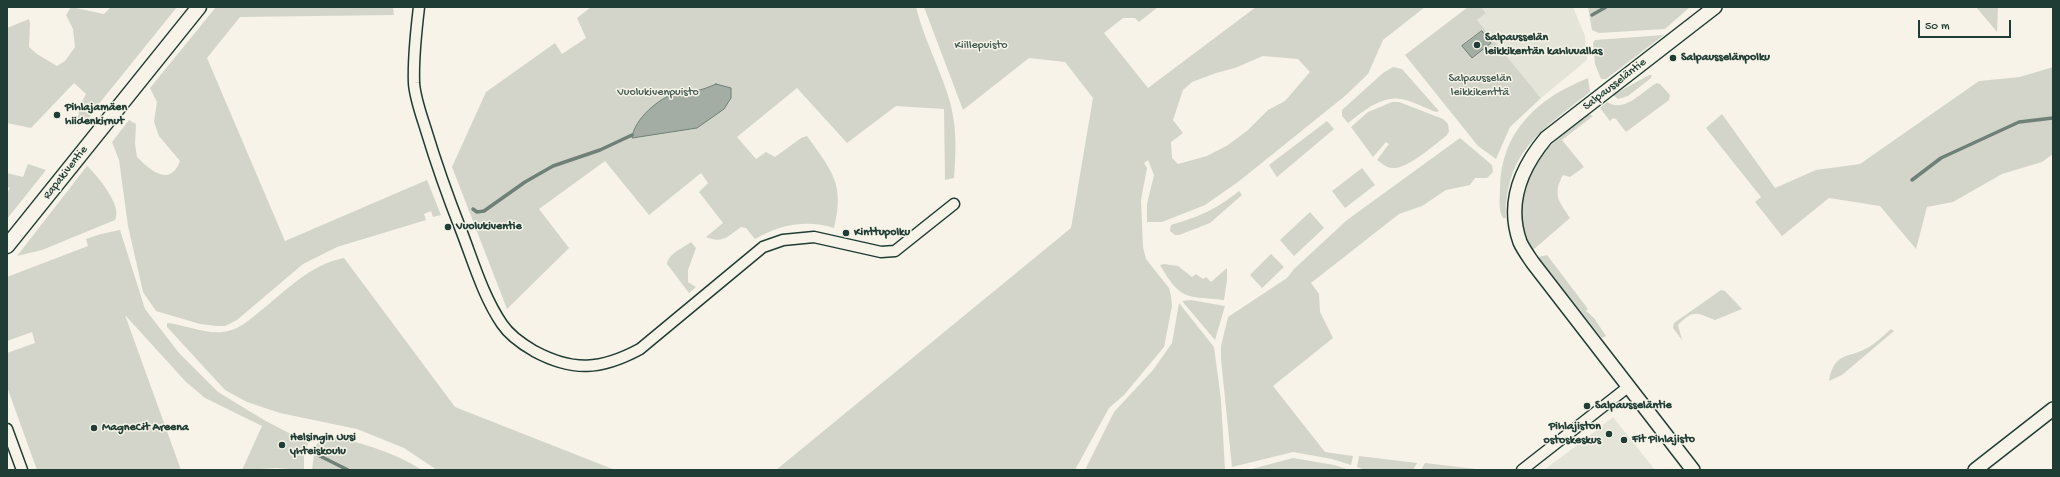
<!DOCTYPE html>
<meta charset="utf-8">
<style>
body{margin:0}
#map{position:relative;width:2060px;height:477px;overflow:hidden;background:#f7f3e8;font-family:"Gochi Hand",sans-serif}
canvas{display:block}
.frame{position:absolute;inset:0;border:8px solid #1f3d34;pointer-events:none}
.scale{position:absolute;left:1918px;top:20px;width:93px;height:18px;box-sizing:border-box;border:2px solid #1f3d34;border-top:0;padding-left:5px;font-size:12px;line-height:14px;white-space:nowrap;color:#1f3d34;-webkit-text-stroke:3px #f7f3e8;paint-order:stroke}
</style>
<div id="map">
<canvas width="2060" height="477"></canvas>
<div class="frame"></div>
<div class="scale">50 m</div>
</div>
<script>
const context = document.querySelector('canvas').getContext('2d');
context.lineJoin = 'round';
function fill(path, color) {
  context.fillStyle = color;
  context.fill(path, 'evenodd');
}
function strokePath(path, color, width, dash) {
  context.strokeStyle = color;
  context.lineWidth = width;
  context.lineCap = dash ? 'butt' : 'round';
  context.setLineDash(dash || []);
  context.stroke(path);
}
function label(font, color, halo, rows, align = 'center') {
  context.font = font + ' "Gochi Hand",sans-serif';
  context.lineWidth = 3;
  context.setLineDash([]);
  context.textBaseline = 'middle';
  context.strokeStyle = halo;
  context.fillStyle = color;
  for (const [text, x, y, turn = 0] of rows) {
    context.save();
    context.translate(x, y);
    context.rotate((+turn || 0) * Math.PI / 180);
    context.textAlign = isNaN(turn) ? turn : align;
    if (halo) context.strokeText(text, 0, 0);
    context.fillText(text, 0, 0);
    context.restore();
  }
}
const built = new Path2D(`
 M 1481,7 L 1573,7 L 1585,36 L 1587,60 L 1541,98 L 1477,20 L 1486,13 Z
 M 1613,417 L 1655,470 L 1544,470 L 1576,446 Z`);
const green = new Path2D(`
 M 71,7 L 104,14 L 111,7 L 177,7 L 98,105 L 85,124 L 74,119 L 79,115 L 78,110 L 86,94 L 74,83 L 31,128 L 7,123 L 7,28 L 29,19 L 30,23 L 29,47 L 37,54 L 57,66 L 65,61 L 75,47 L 73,29 L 66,15 Z
 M 216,7 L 393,7 L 394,15 L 240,17 L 207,58 L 285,241 L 427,180 L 441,215 L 433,217 L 431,211 L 424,214 L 426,220 L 337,247 L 303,264 L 237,320 L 225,326 L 217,326 L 200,324 L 156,311 L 143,292 L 128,226 L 119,160 L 112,142 L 129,120 L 136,124 L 135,144 L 137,157 C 150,170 170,188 180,161 L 159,136 L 154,122 L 157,102 L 150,88 Z
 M 591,7 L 916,7 C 924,40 941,70 950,102 C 957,127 956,153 954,178 L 945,180 L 944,109 L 896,106 L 847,143 L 797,88 L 737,137 L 756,159 L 766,152 L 775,157 L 801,138 L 807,136 C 832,171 845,184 834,228 C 806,219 779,225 755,239 L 746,228 L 741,227 C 728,236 723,244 706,237 L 723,223 L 699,192 L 708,183 L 701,173 L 649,215 L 605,161 L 539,209 L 569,248 L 507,309 L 452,167 L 486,92 L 555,43 L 562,54 L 586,38 L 577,18 Z
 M 924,7 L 1158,7 L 1139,22 L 1135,18 L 1123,18 L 1104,33 L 1148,88 L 1256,7 L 1425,7 L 1383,40 L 1368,74 L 1345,96 L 1238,182 L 1205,205 L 1162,222 L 1147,222 L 1147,204 L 1154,175 L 1148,160 L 1144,163 L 1147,168 L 1141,200 L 1143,247 L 1146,259 L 1169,288 L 1171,296 L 1172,306 L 1164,347 L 1124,395 L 1109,408 L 1075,470 L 776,470 L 1071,228 L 1093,98 L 1065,62 L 1029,58 L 963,110 ZM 1263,56 L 1298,59 L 1310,72 L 1285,101 L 1268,110 L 1248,130 L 1228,145 L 1207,156 L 1178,164 L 1172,158 L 1171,142 L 1183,133 L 1173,120 L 1183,90 L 1192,82 L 1216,73 L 1235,68 Z
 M 1468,7 L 1481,7 L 1486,13 L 1477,20 L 1541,98 L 1510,127 L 1496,159 L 1478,146 L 1405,55 Z
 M 1588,7 L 1690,7 L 1665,29 L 1599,33 L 1592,30 Z
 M 1976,7 L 1998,7 L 1997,32 Z
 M 1664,35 L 1606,79 L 1601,79 L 1595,64 L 1593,43 L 1595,40 Z
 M 1393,67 L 1402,69 L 1439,111 L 1436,112 C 1425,108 1413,101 1401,99 C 1382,95 1362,112 1348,123 L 1342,116 L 1342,110 L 1383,73 Z
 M 2053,67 L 2053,154 L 2042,162 L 2002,174 L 1953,202 L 1927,207 L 1916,249 L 1880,206 L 1829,198 L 1782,236 L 1755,202 L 1761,197 L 1706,128 L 1722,114 L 1775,188 L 1816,170 L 1860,164 L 1979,81 L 2020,77 Z
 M 1649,75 L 1652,75 L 1651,78 L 1628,96 L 1618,99 L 1613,95 Z
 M 1588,78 L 1590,92 C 1543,129 1505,151 1506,218 L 1503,218 C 1498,210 1500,197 1500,188 C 1501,131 1538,98 1588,78 Z
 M 1657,83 L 1660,84 L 1670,95 L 1669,100 L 1626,132 L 1616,119 L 1613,118 L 1610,121 L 1600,108 L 1607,102 C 1625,114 1643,90 1657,83 Z
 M 1392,102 L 1399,102 L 1443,119 L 1448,124 L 1449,132 L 1446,136 C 1434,145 1408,169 1393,168 C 1386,168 1382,163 1377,160 L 1389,144 L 1386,142 L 1373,157 L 1351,127 L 1368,112 Z
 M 1589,114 L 1593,116 L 1562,140 L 1584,167 L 1570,177 L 1563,175 C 1552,195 1559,201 1570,218 L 1533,250 C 1525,238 1522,223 1522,209 C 1524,160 1555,141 1589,114 Z
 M 1327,121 L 1334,129 L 1277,177 L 1269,165 Z
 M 1460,138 L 1492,165 L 1493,172 L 1487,178 L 1475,178 L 1470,185 L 1446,190 L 1422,206 L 1399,214 L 1311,283 L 1319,294 L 1320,312 L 1333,338 L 1273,386 L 1325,452 L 1353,456 L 1351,465 L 1332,459 L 1293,452 L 1232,467 L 1221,359 L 1221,346 L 1228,317 L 1287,278 L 1294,269 L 1347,220 Z
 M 28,164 L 46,170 L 7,219 L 7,193 L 10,188 L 7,187 L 7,173 L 23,177 Z
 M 87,166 C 97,175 123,206 115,220 L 42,250 L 17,256 Z
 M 1362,168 L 1375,185 L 1345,208 L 1332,191 Z
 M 1239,191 L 1242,195 L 1210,223 L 1179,235 L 1175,235 L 1170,231 L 1171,225 C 1201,216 1215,210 1239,191 Z
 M 1310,212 L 1324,228 L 1294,256 L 1280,240 Z
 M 120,230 L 145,309 L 179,353 L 218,392 L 264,420 L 308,443 L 304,456 L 304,470 L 277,468 L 242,470 L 262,426 L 205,398 L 186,382 L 125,315 L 181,470 L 37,470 L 7,387 L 7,353 L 35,343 L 32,332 L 7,341 L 7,277 L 88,246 L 86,239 L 101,234 Z
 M 691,242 L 696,248 L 688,270 L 688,282 L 696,287 L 689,293 L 667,264 C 668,254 683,248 691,242 Z
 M 1271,254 L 1284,267 L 1262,288 L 1250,275 Z
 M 1547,255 L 1588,309 L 1586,311 L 1594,318 L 1606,336 L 1602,338 L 1538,257 Z
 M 344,258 L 455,407 L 615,470 L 437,470 L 404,448 L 357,429 L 280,413 L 247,402 L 225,390 L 167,327 L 167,323 C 187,325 209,336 228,331 C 241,328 249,320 259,312 C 285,292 310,264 344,258 Z
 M 1164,264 L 1178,266 L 1192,277 L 1196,274 L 1203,279 L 1206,277 L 1211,282 L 1227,268 L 1227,280 L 1224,300 C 1186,296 1181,301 1160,265 Z
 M 1721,290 L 1725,291 L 1742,309 L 1715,320 C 1696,313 1694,309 1678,325 L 1682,340 L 1673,328 L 1674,323 Z
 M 1191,300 L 1225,306 L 1215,340 L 1182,301 Z
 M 1179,303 L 1214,347 L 1221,400 L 1225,470 L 1085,470 L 1114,412 L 1153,370 L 1172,343 Z
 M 1891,329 L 1894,331 L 1842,375 L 1829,381 C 1834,351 1849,359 1869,347 C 1877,342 1884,335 1891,329 Z
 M 323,435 C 357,441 392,451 422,470 L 312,470 L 315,447 Z
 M 1359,456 L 1417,463 L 1413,470 L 1366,470 L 1357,467 Z
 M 1293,458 L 1334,465 L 1350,470 L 1248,470 Z
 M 1425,463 L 1485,470 L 1421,470 Z`);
const water = new Path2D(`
 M 1482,31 L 1491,43 L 1472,58 L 1462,46 Z
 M 716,84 L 731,88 L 731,98 L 724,109 L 697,128 L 632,138 C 634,119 659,98 676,93 C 682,91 689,92 695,91 C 702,90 709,87 716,84 Z`);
const stream = new Path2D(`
 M 1592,15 L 1606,7
 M 1912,180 L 1941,158 L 2019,122 L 2053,118
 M 473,209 L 477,212 L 484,211 L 525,182 L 553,166 L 600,150 L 632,135
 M 318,455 L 348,470`);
const minor = new Path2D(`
 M 419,7 C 416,32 413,57 414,83 C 415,98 421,114 426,130 C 436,163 448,197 461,230 C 473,261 483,296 502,324 C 510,336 522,344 534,351 C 573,372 601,370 640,349 L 763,247 L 783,240 L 814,237 L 881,252 L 895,251 L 954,204
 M 7,429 L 22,470
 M 1522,470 L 1628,387`);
const tertiary = new Path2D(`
 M 1693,470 L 1533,263 C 1529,257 1523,249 1520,242 C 1506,203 1521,168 1546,138 L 1715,7
 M 1975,470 L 2053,409`);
const secondary = new Path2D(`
 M 7,246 L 199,7`);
const markers = [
 [1477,45,4,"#1f3d34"],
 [1673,58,4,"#1f3d34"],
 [57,115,4,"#1f3d34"],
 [448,227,4,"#1f3d34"],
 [846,233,4,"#1f3d34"],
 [1587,406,4,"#1f3d34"],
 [94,428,4,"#1f3d34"],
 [1609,434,4,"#1f3d34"],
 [1624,440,4,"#1f3d34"],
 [282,445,4,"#1f3d34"]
];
const poiNames = [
 ["Salpausselän",1485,38],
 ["leikkikentän kahluuallas",1485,52],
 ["Salpausselänpolku",1681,58],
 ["Pihlajamäen",65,108],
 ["hiidenkirnut",65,122],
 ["Vuolukiventie",456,227],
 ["Kinttupolku",854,233],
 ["Salpausseläntie",1595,406],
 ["Pihlajiston",1601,427,"right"],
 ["ostoskeskus",1601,441,"right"],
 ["MagneCit Areena",102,428],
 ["Helsingin Uusi",290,438],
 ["yhteiskoulu",290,452],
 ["Fit Pihlajisto",1632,440]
];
const parkNames = [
 ["Kiillepuisto",981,46],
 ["Salpausselän",1480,79],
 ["leikkikenttä",1480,93],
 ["Vuolukivenpuisto",658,93]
];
const streetNames = [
 ["Salpausseläntie",1615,85,-38],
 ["Rapakiventie",66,173,-52]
];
fill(built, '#e5e4d9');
fill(green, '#d3d5ca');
fill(water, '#a4ada3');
strokePath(water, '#6f8077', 1);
strokePath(stream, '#6f8077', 3.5);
strokePath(minor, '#1f3d34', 13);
strokePath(tertiary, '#1f3d34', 16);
strokePath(secondary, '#1f3d34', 17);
strokePath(minor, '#f7f3e8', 10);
strokePath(tertiary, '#f7f3e8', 13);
strokePath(secondary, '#f7f3e8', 14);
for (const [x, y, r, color] of markers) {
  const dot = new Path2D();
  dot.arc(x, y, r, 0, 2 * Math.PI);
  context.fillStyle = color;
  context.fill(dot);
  strokePath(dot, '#f7f3e8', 1.5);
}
label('bold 12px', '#1f3d34', '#f7f3e8', poiNames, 'left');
label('12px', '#435b52', '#f7f3e8', parkNames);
label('12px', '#1f3d34', '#f7f3e8', streetNames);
</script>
